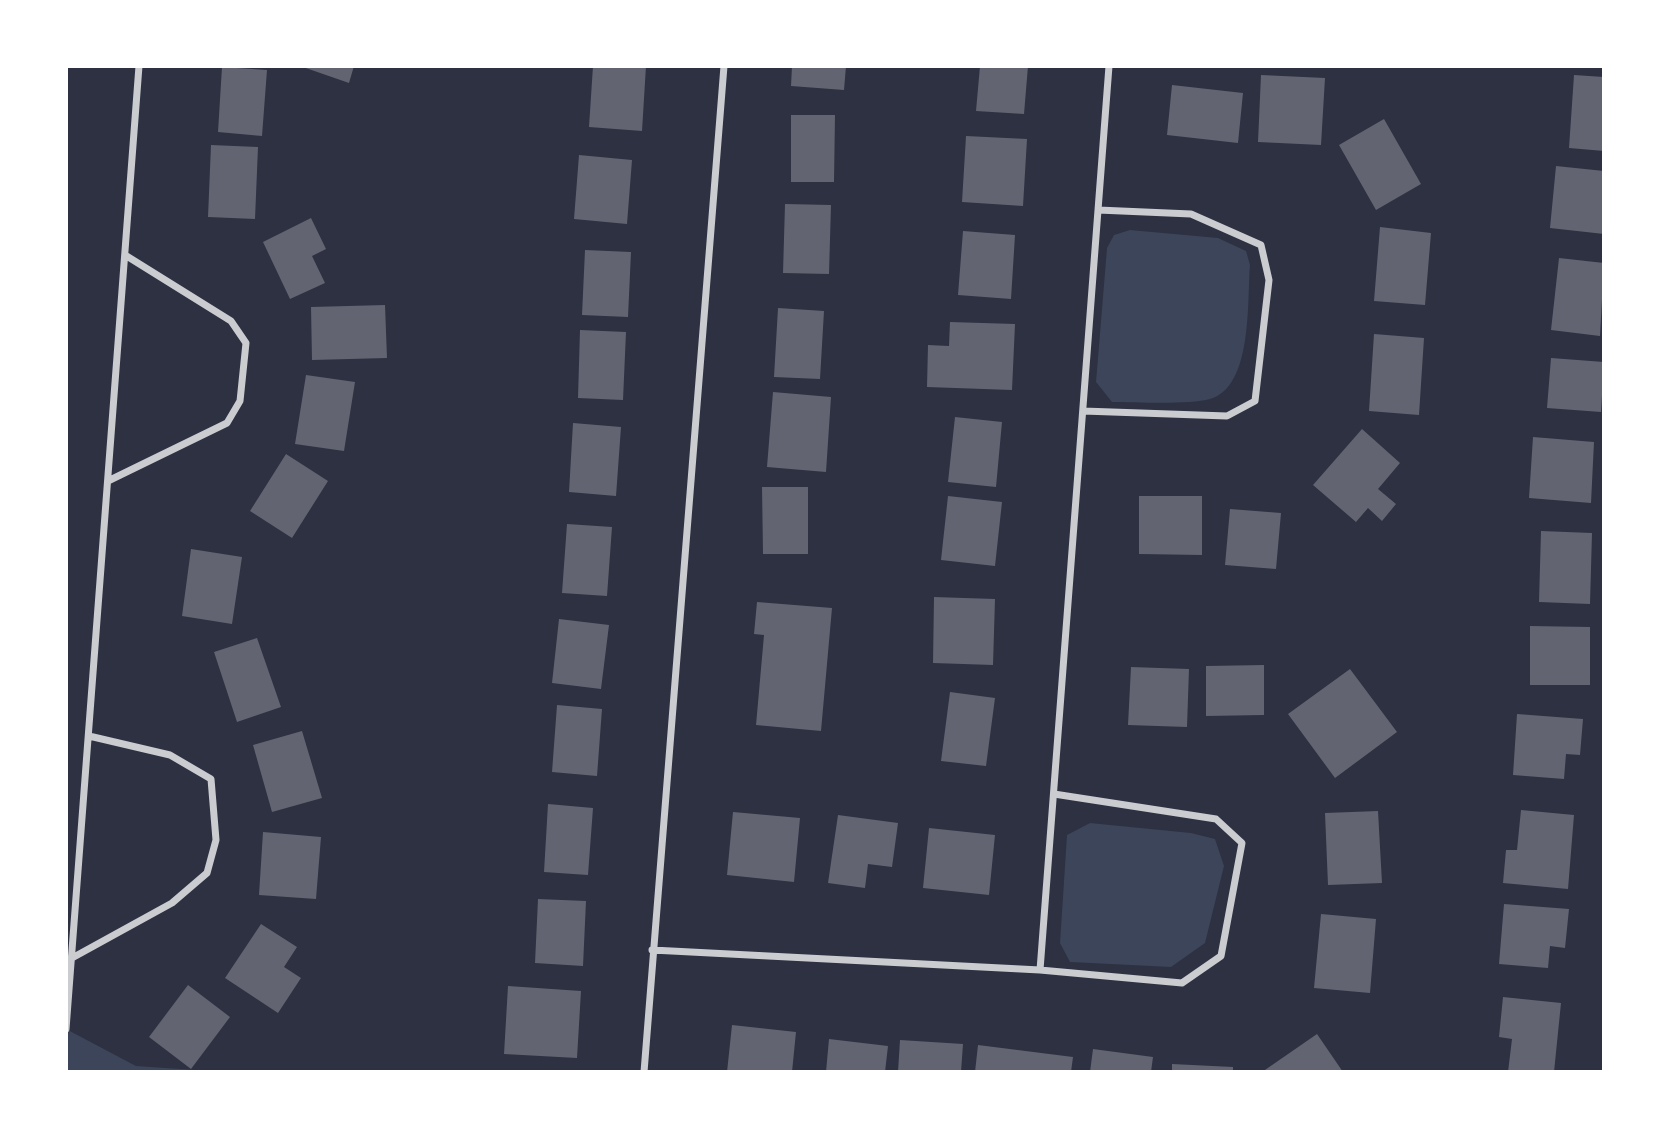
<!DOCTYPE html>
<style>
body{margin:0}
#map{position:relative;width:1670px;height:1138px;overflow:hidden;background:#2d3142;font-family:Quicksand,sans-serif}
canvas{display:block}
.frame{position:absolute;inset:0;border:68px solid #fff;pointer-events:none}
</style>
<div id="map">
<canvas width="1670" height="1138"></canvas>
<div class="frame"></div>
</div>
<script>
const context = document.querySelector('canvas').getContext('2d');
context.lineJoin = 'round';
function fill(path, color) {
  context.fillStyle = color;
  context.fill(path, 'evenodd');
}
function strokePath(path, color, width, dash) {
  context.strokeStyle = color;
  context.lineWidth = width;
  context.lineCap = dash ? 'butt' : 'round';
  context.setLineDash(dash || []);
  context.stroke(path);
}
const green = new Path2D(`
 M 1130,230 L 1218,238 L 1246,251 L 1250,265 C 1247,301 1253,387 1210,399 C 1190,405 1135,402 1112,402 L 1096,382 L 1107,248 L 1114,235 Z
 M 1090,823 L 1191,833 L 1215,839 L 1224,866 L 1205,943 L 1171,967 L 1070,962 L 1060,943 L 1067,835 Z
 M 66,1029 L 136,1066 L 210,1071 L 67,1071 Z`);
const building = new Path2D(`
 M 300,66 L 354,66 L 349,83 Z
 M 593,66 L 646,66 L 642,131 L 589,127 Z
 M 792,66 L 846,66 L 844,90 L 791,86 Z
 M 980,66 L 1028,66 L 1024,114 L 976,111 Z
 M 222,67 L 267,70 L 262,136 L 218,132 Z
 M 1261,75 L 1325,78 L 1321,145 L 1258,142 Z
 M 1574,75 L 1604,77 L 1604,151 L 1569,148 Z
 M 1172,85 L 1243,93 L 1238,143 L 1167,135 Z
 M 791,115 L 835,115 L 834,182 L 791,182 Z
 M 1384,119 L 1421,184 L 1376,210 L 1339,145 Z
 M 966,136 L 1027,139 L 1023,206 L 962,202 Z
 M 211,145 L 258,147 L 255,219 L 208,217 Z
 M 579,155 L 632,160 L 627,224 L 574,219 Z
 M 1556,166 L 1604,171 L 1604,234 L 1550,228 Z
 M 785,204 L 831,205 L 829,274 L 783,273 Z
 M 311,218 L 326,249 L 312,256 L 325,283 L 290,299 L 263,242 Z
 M 1380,227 L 1431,233 L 1425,305 L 1374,301 Z
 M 963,231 L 1015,235 L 1011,299 L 958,295 Z
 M 585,250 L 631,252 L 628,317 L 582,315 Z
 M 1559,258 L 1604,263 L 1600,336 L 1551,330 Z
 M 385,305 L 387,358 L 312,360 L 311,307 Z
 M 778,308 L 824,311 L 820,379 L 774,377 Z
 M 950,322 L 1015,324 L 1012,390 L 927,387 L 928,345 L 949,346 Z
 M 580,330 L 626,332 L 623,400 L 578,398 Z
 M 1374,334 L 1424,338 L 1419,415 L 1369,411 Z
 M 1551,358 L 1604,362 L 1601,412 L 1547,408 Z
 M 306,375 L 355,382 L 344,451 L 295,444 Z
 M 773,392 L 831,397 L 826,472 L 767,467 Z
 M 955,417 L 1002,422 L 996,487 L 948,482 Z
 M 573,423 L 621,427 L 616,496 L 569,492 Z
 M 1362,429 L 1400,463 L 1378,489 L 1396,504 L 1382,521 L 1368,508 L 1356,522 L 1313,485 Z
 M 1533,437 L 1594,442 L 1591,503 L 1529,498 Z
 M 286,454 L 328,481 L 292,538 L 250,511 Z
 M 762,487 L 808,487 L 808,554 L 763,554 Z
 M 948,496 L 1002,502 L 995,566 L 941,560 Z
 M 1139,496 L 1202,496 L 1202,555 L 1139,554 Z
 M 1230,509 L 1281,513 L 1276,569 L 1225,565 Z
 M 567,524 L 612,527 L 607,596 L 562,593 Z
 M 1541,531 L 1592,533 L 1590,604 L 1539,602 Z
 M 191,549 L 242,557 L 232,624 L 182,616 Z
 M 934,597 L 995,599 L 993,665 L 933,663 Z
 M 757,602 L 832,608 L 821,731 L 756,725 L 764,635 L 754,634 Z
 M 559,619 L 609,625 L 601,689 L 552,683 Z
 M 1530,626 L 1590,627 L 1590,685 L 1530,685 Z
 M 257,638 L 281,707 L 237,722 L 214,652 Z
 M 1264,665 L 1264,715 L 1206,716 L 1206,666 Z
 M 1131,667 L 1189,669 L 1187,727 L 1128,725 Z
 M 1350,669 L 1397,732 L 1335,778 L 1288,714 Z
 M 950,692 L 995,698 L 986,766 L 941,761 Z
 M 557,705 L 602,709 L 597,776 L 552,772 Z
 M 1517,714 L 1583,719 L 1580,755 L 1566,754 L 1564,779 L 1513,775 Z
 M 302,731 L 322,798 L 272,812 L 253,745 Z
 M 548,804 L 593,808 L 588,875 L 544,872 Z
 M 1521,810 L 1574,815 L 1568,889 L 1503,883 L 1506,850 L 1517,850 Z
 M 1378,811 L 1382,883 L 1328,885 L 1325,813 Z
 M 733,812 L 800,818 L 794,882 L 727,875 Z
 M 838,815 L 898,823 L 892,867 L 868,864 L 865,888 L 828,883 Z
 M 929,828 L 995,835 L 989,895 L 923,888 Z
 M 263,832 L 321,837 L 316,899 L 259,895 Z
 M 538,899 L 586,901 L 583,966 L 535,963 Z
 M 1504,904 L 1569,909 L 1565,948 L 1550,946 L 1548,968 L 1499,964 Z
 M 1321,914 L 1376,919 L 1370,993 L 1314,988 Z
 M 261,924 L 297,947 L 284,967 L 301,978 L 278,1013 L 225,978 Z
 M 188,985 L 230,1017 L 191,1069 L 149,1037 Z
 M 508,986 L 581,991 L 577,1058 L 504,1054 Z
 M 1503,997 L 1561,1003 L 1554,1072 L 1508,1072 L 1512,1039 L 1499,1037 Z
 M 732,1025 L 796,1032 L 792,1072 L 727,1072 Z
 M 1317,1034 L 1343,1072 L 1262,1072 Z
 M 829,1039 L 888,1046 L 885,1072 L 826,1072 Z
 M 900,1040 L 963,1044 L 961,1072 L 898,1072 Z
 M 978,1045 L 1073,1057 L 1071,1072 L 975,1072 Z
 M 1093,1049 L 1153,1057 L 1151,1072 L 1090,1072 Z
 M 1172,1064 L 1233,1067 L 1233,1072 L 1172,1072 Z`);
const minor = new Path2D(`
 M 1083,411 L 1227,416 L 1255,401 L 1269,280 L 1261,245 L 1191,214 L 1098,210
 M 108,481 L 227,423 L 240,401 L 246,343 L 231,321 L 125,255
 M 652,950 L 1040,970 L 1182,983 L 1221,956 L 1242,843 L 1216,819 L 1054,794
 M 72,958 L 172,903 L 207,873 L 216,840 L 211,779 L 170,755 L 89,736
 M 1040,970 L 1109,66
 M 66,1029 L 139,66
 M 644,1072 L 724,66`);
fill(green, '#3c4559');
fill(building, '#626471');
strokePath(minor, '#caccd0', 7);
</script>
